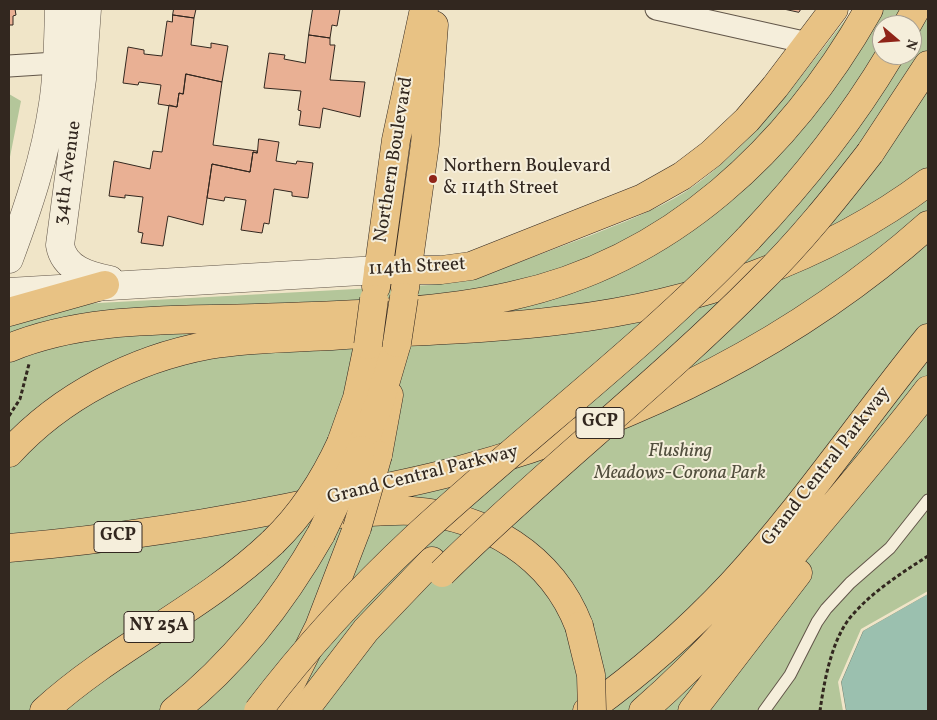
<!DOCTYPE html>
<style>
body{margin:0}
#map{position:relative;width:937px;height:720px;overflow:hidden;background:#f0e5c8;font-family:Vollkorn,serif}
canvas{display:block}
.frame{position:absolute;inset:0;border:10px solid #32271f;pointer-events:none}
.north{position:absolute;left:872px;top:15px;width:50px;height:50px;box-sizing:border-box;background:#f5eedb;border:1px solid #a79e90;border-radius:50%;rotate:108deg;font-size:14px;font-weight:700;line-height:20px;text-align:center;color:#32271f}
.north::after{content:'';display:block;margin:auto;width:18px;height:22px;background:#8f2418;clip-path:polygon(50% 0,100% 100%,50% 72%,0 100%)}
</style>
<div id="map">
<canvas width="937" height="720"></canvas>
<div class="frame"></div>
<div class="north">N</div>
</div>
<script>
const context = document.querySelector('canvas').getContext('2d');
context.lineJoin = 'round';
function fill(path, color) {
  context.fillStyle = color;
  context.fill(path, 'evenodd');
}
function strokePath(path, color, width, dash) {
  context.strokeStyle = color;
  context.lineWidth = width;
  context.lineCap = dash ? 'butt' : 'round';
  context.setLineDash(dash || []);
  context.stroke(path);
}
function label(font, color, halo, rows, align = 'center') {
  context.font = font + ' Vollkorn,serif';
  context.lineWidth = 4;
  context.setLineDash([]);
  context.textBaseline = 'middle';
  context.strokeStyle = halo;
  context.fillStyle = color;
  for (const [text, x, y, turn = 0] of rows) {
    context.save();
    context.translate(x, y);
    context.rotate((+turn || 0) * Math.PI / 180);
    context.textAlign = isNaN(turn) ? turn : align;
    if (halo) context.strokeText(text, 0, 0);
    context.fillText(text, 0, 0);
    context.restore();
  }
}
const green = new Path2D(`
 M 854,9 L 928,9 L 928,667 L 912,711 L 9,711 L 9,317 L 80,304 L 429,285 L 466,281 L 486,275 C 520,262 554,249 589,236 C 621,223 655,211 685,192 C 754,147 803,72 854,9 ZM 882,25 L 912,25 L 912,55 L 882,55 Z
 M 9,94 L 21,101 L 9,162 Z`);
const water = new Path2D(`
 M 928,594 L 928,711 L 846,711 L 841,682 L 863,631 Z`);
const pier = new Path2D(`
 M 928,591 L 928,594 L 863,631 L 841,682 L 846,711 L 843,711 L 838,682 L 861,629 Z`);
const building = new Path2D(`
 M 9,9 L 15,9 L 16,15 L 13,16 L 13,25 L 9,25 Z
 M 174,9 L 196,9 L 194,18 L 173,15 Z
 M 313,9 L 340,9 L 337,26 L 332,25 L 330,38 L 309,35 Z
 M 784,9 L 801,9 L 799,12 Z
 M 173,15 L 194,18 L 191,45 L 211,48 L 211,43 L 228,46 L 222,82 L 186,74 L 183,94 L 179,93 L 177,107 L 158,104 L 161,85 L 139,82 L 138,85 L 123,83 L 128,47 L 144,50 L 144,54 L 162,56 L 167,21 L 172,22 Z
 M 309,35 L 330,38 L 330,45 L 335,45 L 330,80 L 365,82 L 360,117 L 323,108 L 320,128 L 299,125 L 301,111 L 298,110 L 301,91 L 264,88 L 269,53 L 285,55 L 284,59 L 305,63 Z
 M 186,74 L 222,82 L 213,145 L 257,151 L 257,153 L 253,152 L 250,172 L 212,164 L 203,225 L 168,216 L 163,246 L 141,243 L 143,233 L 138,232 L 143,197 L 125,195 L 125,198 L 109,196 L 114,161 L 150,169 L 153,151 L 162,152 L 169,105 L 177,107 L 179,93 L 183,94 Z
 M 259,139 L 279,142 L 276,161 L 296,164 L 297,161 L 313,163 L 308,198 L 292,196 L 292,192 L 274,189 L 269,224 L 264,223 L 262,233 L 241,230 L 246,200 L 225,197 L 224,201 L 207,198 L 212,164 L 250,172 L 253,152 L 257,153 Z`);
const path = new Path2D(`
 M 9,416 L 20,399 L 29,364
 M 820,711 C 824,682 831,643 849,619 C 870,593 900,574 928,556`);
const service = new Path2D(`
 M 764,711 L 790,675 L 817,622 L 826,609 L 850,583 L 890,548 L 928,500`);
const minor = new Path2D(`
 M 656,9 L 808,43
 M 9,66 L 71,62`);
const tertiary = new Path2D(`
 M 87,9 L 82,79 L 60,245 C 64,269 89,276 110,280
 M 9,259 C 28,208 45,158 53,104 C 58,73 58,41 59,9
 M 9,292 L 378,270`);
const primary = new Path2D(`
 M 378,270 L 441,270 L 471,266 L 643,198 L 682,176 L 711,154 L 747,120 L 775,87 L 834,9
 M 376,287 L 396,140 L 424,9
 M 405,288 L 425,144 L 434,25
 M 341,443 L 357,398 L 368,345
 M 378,455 L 389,395
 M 44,711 C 114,647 204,608 273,542
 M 277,711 L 319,627 L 357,528`);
const motorway = new Path2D(`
 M 907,25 L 916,9
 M 870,153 L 928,65
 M 748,239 C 801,183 850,122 890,55
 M 9,312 L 105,285
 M 9,348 C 87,316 173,321 256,318 C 338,315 432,314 511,296 C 672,261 790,148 869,9
 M 361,450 L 380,401 L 397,343
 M 9,453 C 61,396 134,359 209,345 C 250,338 292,338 332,336 C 409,331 487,330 564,320 C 692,305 824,260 928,182
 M 339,514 C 363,513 388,510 412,511 C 486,516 552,556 579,626
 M 9,548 C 117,539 223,522 329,499 C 372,490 417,482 460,470 C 632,423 794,344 928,225
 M 174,711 C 235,663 283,601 321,534
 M 304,711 L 366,630 L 432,561
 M 587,711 C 640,673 688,631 732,584 C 803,507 862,419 928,338
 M 643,711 C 706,656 761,593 815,528 C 853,483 892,437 928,390
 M 692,711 L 798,573`);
const primaryBridge = new Path2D(`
 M 397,343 L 404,297
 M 368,345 L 374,299
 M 357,528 L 378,455
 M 273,542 C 302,514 324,480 341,443`);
const motorwayBridge = new Path2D(`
 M 321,534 L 361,450
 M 442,573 C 544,472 658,384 759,282 C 800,242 835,198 870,153
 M 579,626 L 591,675 L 592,711
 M 258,711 C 305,649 358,591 415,538 C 524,437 645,347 748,239`);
const markers = [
 [433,179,5,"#8f2418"]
];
const shields = [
 [600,423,48],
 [118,537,48],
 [159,627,70]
];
const shieldNames = [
 ["GCP",600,423],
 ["GCP",118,537],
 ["NY 25A",159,627]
];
const streetNames = [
 ["Northern Boulevard",395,160,-81],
 ["34th Avenue",69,173,-82],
 ["114th Street",417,268,-3],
 ["Grand Central Parkway",827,467,-52],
 ["Grand Central Parkway",423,476,-14]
];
const poiNames = [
 ["Northern Boulevard",443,168],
 ["& 114th Street",443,190]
];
const parkNames = [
 ["Flushing",680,453],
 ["Meadows-Corona Park",680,475]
];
fill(green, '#b4c69a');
fill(water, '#9bc0af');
strokePath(water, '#718375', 1);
fill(pier, '#f0e5c8');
fill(building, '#e9b094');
strokePath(building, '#32271f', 1);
strokePath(service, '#625649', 13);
strokePath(minor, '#625649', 23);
strokePath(tertiary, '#625649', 29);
strokePath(primary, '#32271f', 29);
strokePath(motorway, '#32271f', 29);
strokePath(path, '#32271f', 3, [4, 2.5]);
strokePath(service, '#f5eedb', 11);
strokePath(minor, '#f5eedb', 21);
strokePath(tertiary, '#f5eedb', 28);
strokePath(primary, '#e8c284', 28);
strokePath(motorway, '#e8c284', 28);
strokePath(primaryBridge, '#32271f', 29, []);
strokePath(motorwayBridge, '#32271f', 29, []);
strokePath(primaryBridge, '#e8c284', 28);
strokePath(motorwayBridge, '#e8c284', 28);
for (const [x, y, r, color] of markers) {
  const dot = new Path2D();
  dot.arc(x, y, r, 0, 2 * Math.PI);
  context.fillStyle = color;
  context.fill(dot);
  strokePath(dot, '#f5eedb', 2);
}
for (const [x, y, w] of shields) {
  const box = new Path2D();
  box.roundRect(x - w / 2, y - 15.5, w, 31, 4);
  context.fillStyle = '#f5eedb';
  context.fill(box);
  strokePath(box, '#32271f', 1);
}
label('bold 18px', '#32271f', null, shieldNames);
label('19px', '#32271f', '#f5eedb', streetNames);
label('19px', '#32271f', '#f5eedb', poiNames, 'left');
label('italic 19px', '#524f3e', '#f5eedb', parkNames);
</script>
